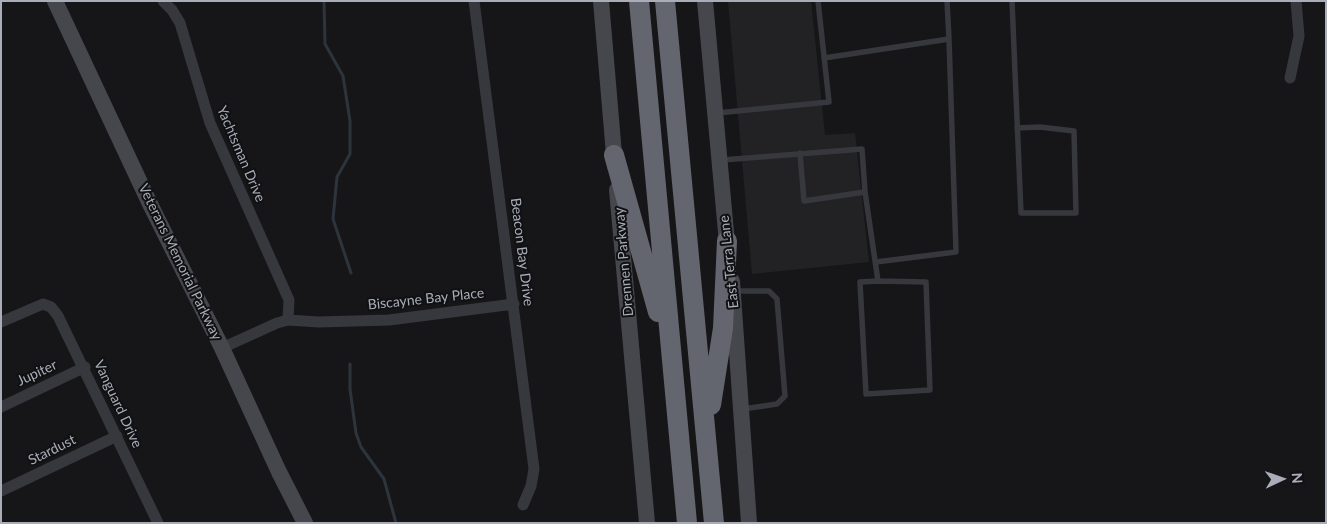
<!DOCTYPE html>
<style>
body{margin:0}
#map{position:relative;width:1327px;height:524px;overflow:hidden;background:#161618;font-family:Lato,sans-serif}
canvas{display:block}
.frame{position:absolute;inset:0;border:2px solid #a8adb8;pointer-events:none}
.north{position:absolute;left:1257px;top:454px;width:50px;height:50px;-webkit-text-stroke:4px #111113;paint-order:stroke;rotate:87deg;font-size:14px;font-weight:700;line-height:20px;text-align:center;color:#a8adb8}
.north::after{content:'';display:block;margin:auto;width:18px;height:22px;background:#a8adb8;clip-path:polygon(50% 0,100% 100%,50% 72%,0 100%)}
</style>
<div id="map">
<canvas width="1327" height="524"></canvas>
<div class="frame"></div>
<div class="north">N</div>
</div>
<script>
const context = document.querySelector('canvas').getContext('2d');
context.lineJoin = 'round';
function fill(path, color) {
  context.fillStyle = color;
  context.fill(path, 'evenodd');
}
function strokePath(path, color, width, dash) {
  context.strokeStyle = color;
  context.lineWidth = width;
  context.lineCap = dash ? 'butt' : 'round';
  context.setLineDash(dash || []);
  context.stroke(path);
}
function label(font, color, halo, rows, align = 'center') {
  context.font = font + ' Lato,sans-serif';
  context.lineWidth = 4;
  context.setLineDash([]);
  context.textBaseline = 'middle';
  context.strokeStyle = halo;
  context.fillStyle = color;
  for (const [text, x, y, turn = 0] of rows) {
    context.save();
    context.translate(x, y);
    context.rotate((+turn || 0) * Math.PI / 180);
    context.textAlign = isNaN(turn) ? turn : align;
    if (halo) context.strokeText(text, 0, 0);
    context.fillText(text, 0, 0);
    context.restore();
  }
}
const built = new Path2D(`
 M 728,1 L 811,1 L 825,135 L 855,133 L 869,262 L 752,274 Z`);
const stream = new Path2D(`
 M 324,1 L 325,44 L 343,76 L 350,121 L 350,154 L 337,177 L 333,219 L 351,273
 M 350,364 L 350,389 L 356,433 L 361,447 L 384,479 L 396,523`);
const lane = new Path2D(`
 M 1012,1 L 1021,213 L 1076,213 L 1074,131 L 1040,127 L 1017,128
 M 824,58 L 949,39 L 947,1
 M 717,113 L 829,102 L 818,1
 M 800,153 L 804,201 L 865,192
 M 722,160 L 862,149 L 865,192 L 878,281 L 860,282 L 866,394 L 930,390 L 926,282 L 878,281
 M 876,262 L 956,252 L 949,39
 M 733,291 L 769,291 L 777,299 L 785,396 L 777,404 L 743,409`);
const street = new Path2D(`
 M 163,1 L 172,10 L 180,23 L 210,123 L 289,300 L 288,320
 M 474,1 L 534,469 L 531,486 L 523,505
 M 1290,78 L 1299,36 L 1296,1
 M 1,322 L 43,304 L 51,307 L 58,316 L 158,523
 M 222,348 L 277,323 L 288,320 L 319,322 L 389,320 L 514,304
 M 1,407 L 85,367
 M 1,491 L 117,436`);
const secondary = new Path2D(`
 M 55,1 L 151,206 L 222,348 L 279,472 L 305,523
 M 601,1 L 615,166
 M 705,1 L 728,254
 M 617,190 L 647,523
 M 732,281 L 749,523`);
const highway = new Path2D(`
 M 639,1 L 687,523
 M 665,1 L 714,523
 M 614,155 L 658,312
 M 711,405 L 723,328 L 727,241`);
const streetNames = [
 ["Yachtsman Drive",241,154,67],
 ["Beacon Bay Drive",522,252,83],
 ["Veterans Memorial Parkway",180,262,64],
 ["Drennen Parkway",624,262,-95],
 ["East Terra Lane",729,262,-96],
 ["Biscayne Bay Place",426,299,-6],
 ["Jupiter",37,373,-25],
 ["Vanguard Drive",118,404,65],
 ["Stardust",52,450,-26]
];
fill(built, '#222225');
strokePath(stream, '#2c353c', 3);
strokePath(lane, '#37383d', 5.5);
strokePath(street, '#37383d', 11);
strokePath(secondary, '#45474d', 16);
strokePath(highway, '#63666e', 20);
label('14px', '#a8adb8', '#111113', streetNames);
</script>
